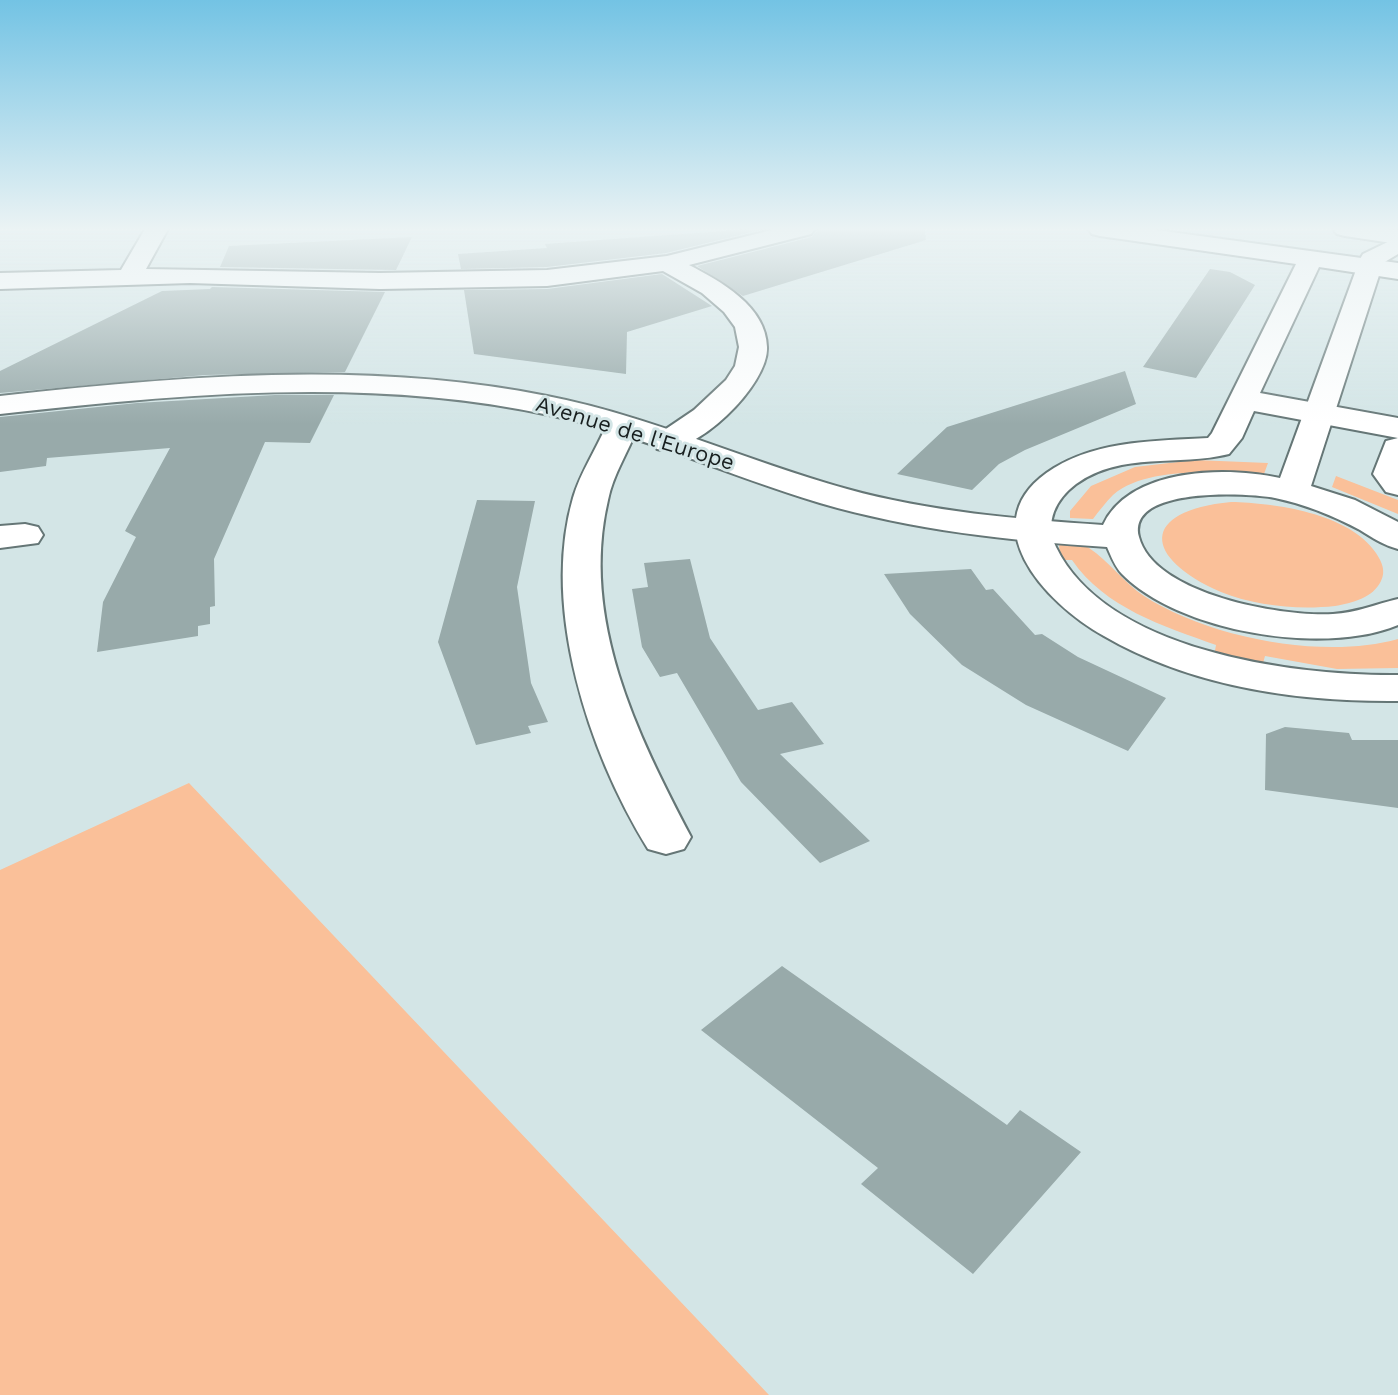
<!DOCTYPE html>
<style>
body{margin:0}
canvas{display:block;background:#d3e5e6}
</style>
<canvas width="1398" height="1395"></canvas>
<script>
const context = document.querySelector('canvas').getContext('2d');
context.lineJoin = 'round';
function fill(path, color) {
  context.fillStyle = color;
  context.fill(path, 'evenodd');
}
function strokePath(path, color, width, dash) {
  context.strokeStyle = color;
  context.lineWidth = width;
  context.lineCap = dash ? 'butt' : 'round';
  context.setLineDash(dash || []);
  context.stroke(path);
}
function label(font, color, halo, rows, align = 'center') {
  context.font = font + ' "Work Sans",sans-serif';
  context.lineWidth = 6;
  context.setLineDash([]);
  context.textBaseline = 'middle';
  context.strokeStyle = halo;
  context.fillStyle = color;
  for (const [text, x, y, turn = 0] of rows) {
    context.save();
    context.translate(x, y);
    context.rotate((+turn || 0) * Math.PI / 180);
    context.textAlign = isNaN(turn) ? turn : align;
    if (halo) context.strokeText(text, 0, 0);
    context.fillText(text, 0, 0);
    context.restore();
  }
}
const green = new Path2D(`
 M 1195,460 L 1268,463 L 1264,474 C 1221,473 1148,465 1113,495 C 1106,502 1099,511 1093,519 L 1070,518 L 1070,511 L 1091,486 L 1135,467 Z
 M 1336,476 L 1398,500 L 1398,514 L 1332,487 Z
 M 1231,502 C 1275,503 1349,513 1376,553 C 1382,562 1386,571 1381,581 C 1373,598 1352,603 1335,606 C 1298,610 1256,606 1221,592 C 1143,558 1139,511 1231,502 Z
 M 1059,543 C 1068,544 1082,543 1089,548 C 1109,561 1124,583 1144,596 C 1209,638 1324,660 1398,639 L 1398,668 L 1337,669 L 1265,656 L 1262,667 L 1214,656 L 1216,645 C 1163,626 1105,608 1072,560 L 1060,560 Z
 M 189,783 L 769,1395 L 0,1395 L 0,870 Z`);
const building = new Path2D(`
 M 750,229 L 764,229 L 666,253 L 547,267 L 461,269 L 458,254 L 547,248 L 545,244 Z
 M 818,229 L 925,229 L 926,240 L 743,296 L 697,266 L 812,237 Z
 M 412,237 L 396,270 L 220,267 L 229,246 Z
 M 1210,269 L 1230,272 L 1255,285 L 1196,378 L 1143,367 Z
 M 662,274 L 712,306 L 627,332 L 626,374 L 474,354 L 464,290 L 547,289 Z
 M 212,287 L 385,292 L 345,372 L 205,375 L 0,393 L 0,371 L 162,291 L 210,289 Z
 M 1125,371 L 1136,404 L 1025,450 L 999,464 L 972,490 L 897,474 L 947,427 Z
 M 275,395 L 334,395 L 310,443 L 265,442 L 214,559 L 215,606 L 210,607 L 210,624 L 198,626 L 198,636 L 97,652 L 103,602 L 136,537 L 125,531 L 170,448 L 47,458 L 46,466 L 0,472 L 0,417 L 137,403 Z
 M 477,500 L 535,501 L 517,587 L 531,683 L 548,722 L 528,726 L 531,733 L 476,745 L 438,642 Z
 M 690,559 L 710,638 L 758,710 L 792,702 L 824,744 L 780,754 L 870,841 L 820,863 L 741,782 L 677,673 L 660,677 L 642,647 L 632,589 L 648,587 L 644,563 Z
 M 971,569 L 986,590 L 993,589 L 1035,635 L 1042,634 L 1078,657 L 1166,698 L 1128,751 L 1026,705 L 962,665 L 910,614 L 884,574 Z
 M 1285,727 L 1349,733 L 1352,740 L 1398,740 L 1398,808 L 1265,790 L 1266,734 Z
 M 782,966 L 1007,1125 L 1020,1110 L 1081,1152 L 973,1274 L 861,1184 L 878,1168 L 701,1030 Z`);
const minor = new Path2D(`
 M 145,229 L 168,229 L 146,269 L 380,273 L 547,270 L 667,256 L 776,229 L 815,229 L 811,234 L 689,265 C 720,281 766,306 767,347 C 769,385 694,458 657,449 L 653,442 L 657,435 L 694,410 L 726,380 L 735,366 L 739,347 L 735,327 L 724,312 L 702,293 L 663,271 L 547,286 L 380,289 L 190,283 L 0,289 L 0,273 L 121,270 Z
 M 1088,229 L 1149,229 L 1398,263 L 1398,279 L 1319,267 L 1260,393 L 1398,418 L 1398,438 L 1254,411 L 1242,438 L 1229,454 C 1178,467 1122,451 1076,484 C 1056,499 1044,522 1056,547 C 1107,652 1295,676 1398,675 L 1398,701 C 1297,702 1192,687 1104,636 C 1045,603 968,521 1054,468 C 1100,440 1156,441 1208,438 L 1212,433 L 1296,264 L 1100,236 L 1092,234 Z
 M 622,416 L 633,419 L 638,426 C 629,451 613,474 608,500 C 580,619 637,734 691,837 L 684,849 L 666,854 L 648,849 C 589,753 541,609 573,498 C 580,473 596,450 606,426 L 611,419 Z
 M 1398,438 L 1398,495 L 1386,492 L 1373,474 L 1386,441 Z
 M 25,524 L 38,527 L 43,535 L 38,543 L 0,548 L 0,526 Z`);
const tertiary = new Path2D(`
 M 1398,237 L 1398,254 L 1383,263 L 1311,486 L 1355,500 L 1398,522 L 1398,549 C 1383,545 1373,538 1360,530 C 1334,516 1304,504 1275,498 C 1249,493 1126,486 1139,537 C 1154,595 1283,617 1333,614 C 1356,613 1376,604 1398,599 L 1398,625 C 1324,656 1179,632 1122,574 C 1115,567 1111,556 1107,547 C 1010,541 913,530 820,503 C 729,476 642,435 549,415 C 369,376 181,394 0,414 L 0,396 C 181,376 367,360 547,396 C 650,416 746,461 847,489 C 930,512 1017,519 1103,525 C 1130,467 1227,466 1280,478 L 1360,259 L 1363,254 Z`);
const secondary = new Path2D(`
 M 1333,229 L 1398,230 L 1398,244 L 1345,236 L 1337,234 Z`);
const farStreetnames = [
 ["Avenue de l'Europe",635,434,17]
];
fill(green, '#fac099');
fill(building, '#98aaaa');
strokePath(minor, '#657676', 4);
strokePath(tertiary, '#657676', 4);
strokePath(secondary, '#657676', 4);
fill(minor, '#fff');
fill(tertiary, '#fff');
fill(secondary, '#fff');
const sky = context.createLinearGradient(0, 0, 0, 424);
sky.addColorStop(0, '#73c3e4');
sky.addColorStop(0.54, '#ebf3f4');
sky.addColorStop(1, '#ebf3f400');
context.fillStyle = sky;
context.fillRect(0, 0, 1398, 424);
label('22px', '#181f1f', '#d3e5e6', farStreetnames);
</script>
